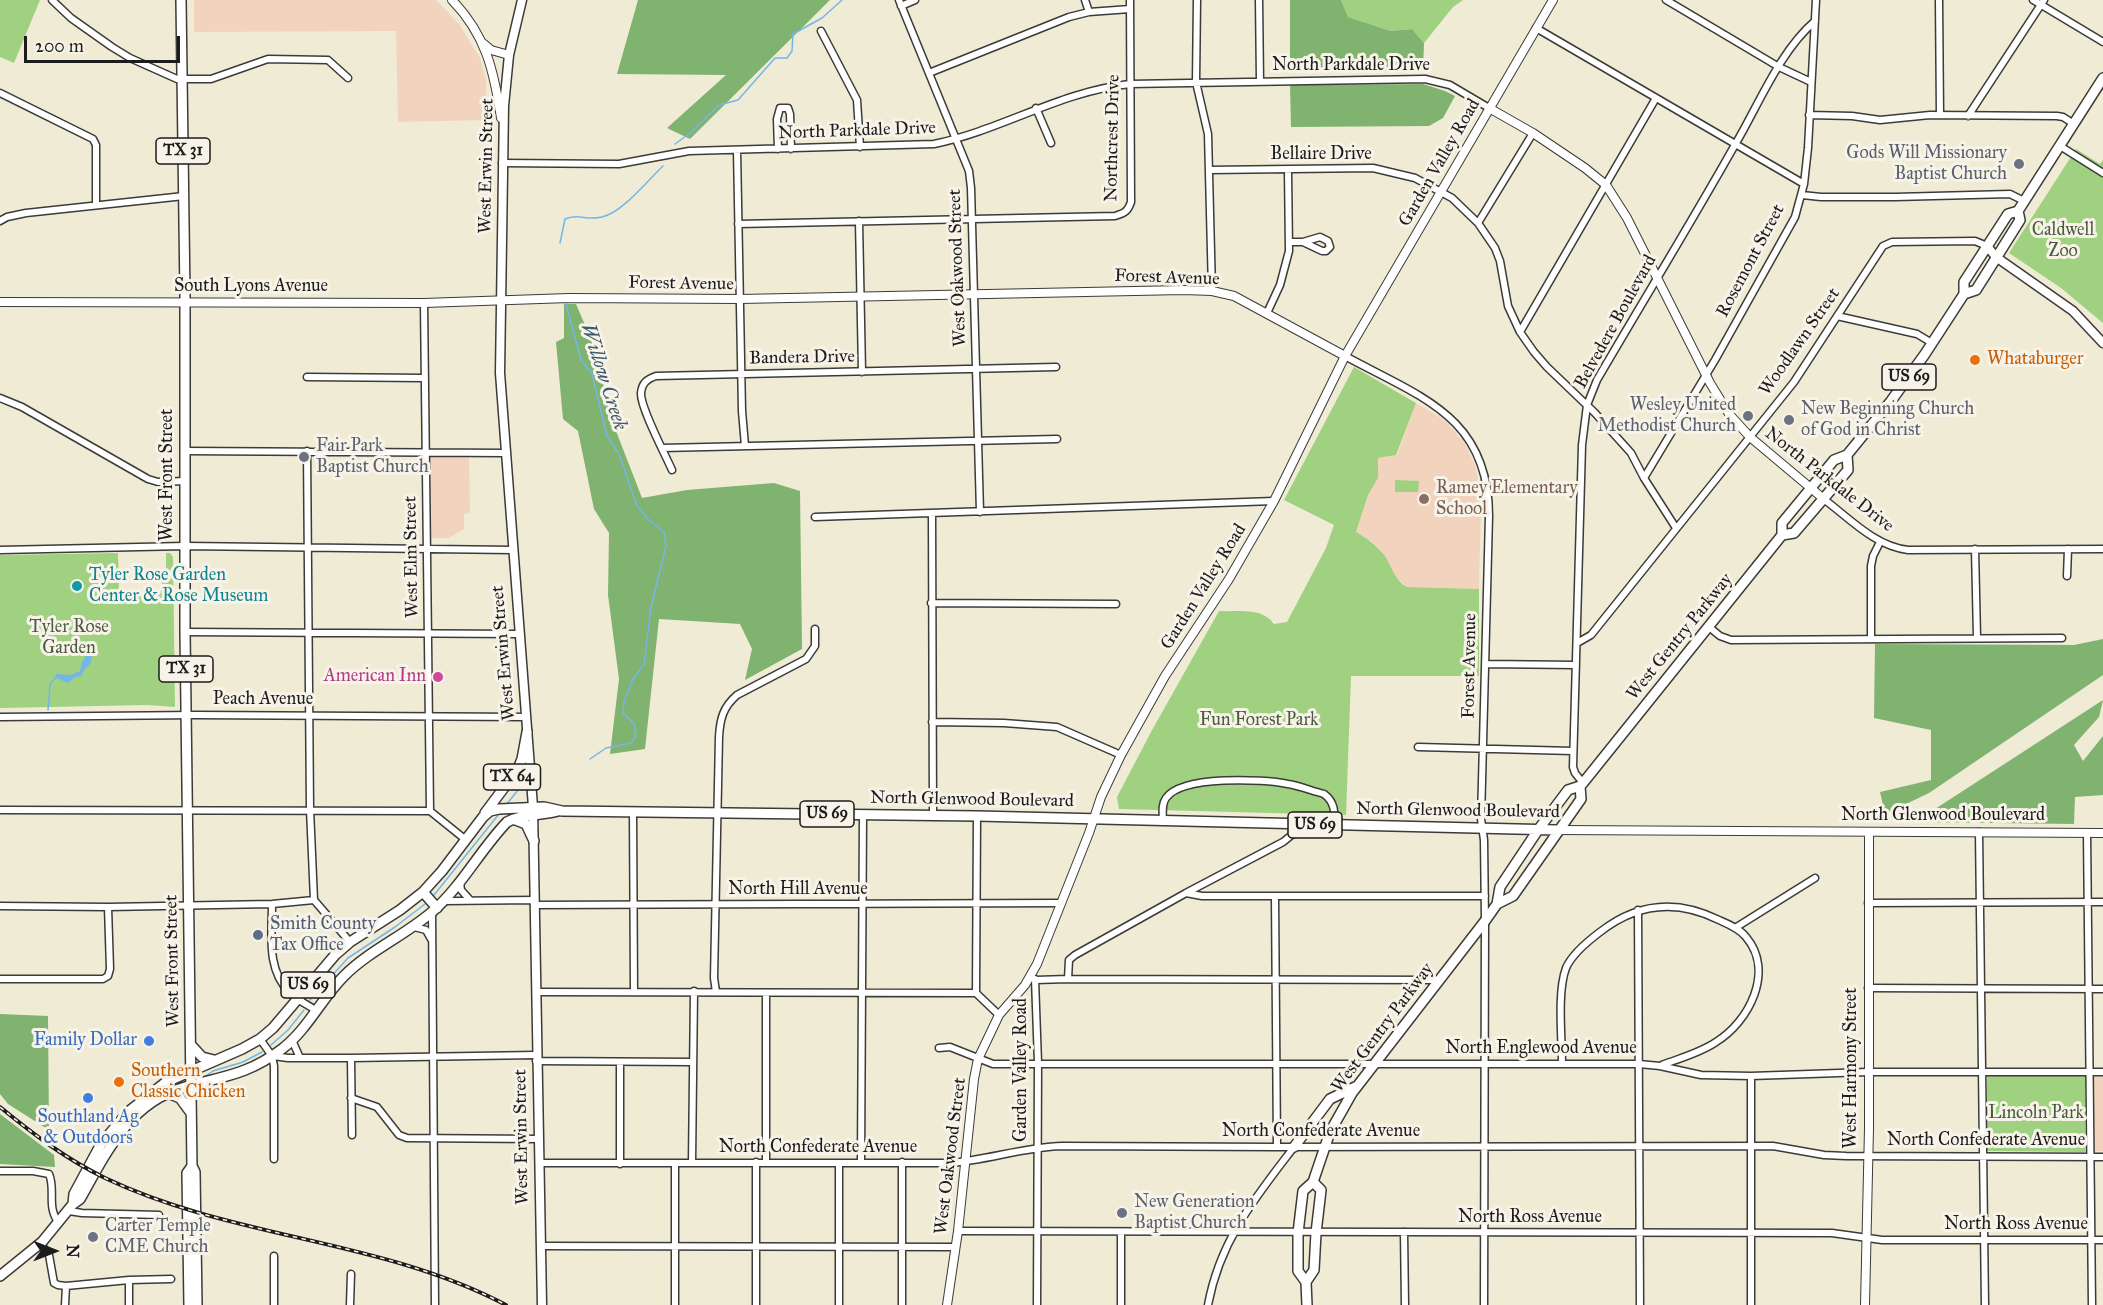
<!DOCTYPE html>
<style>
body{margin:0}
#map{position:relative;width:2103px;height:1305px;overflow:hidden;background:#f0ebd5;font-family:"IM FELL Great Primer",serif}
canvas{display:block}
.north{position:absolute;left:24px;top:1221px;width:60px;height:60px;-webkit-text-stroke:4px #f7f3e8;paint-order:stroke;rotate:90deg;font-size:16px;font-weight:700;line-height:24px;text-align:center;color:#1c1c1c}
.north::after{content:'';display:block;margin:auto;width:21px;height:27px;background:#1c1c1c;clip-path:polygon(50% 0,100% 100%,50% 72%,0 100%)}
.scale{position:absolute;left:24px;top:36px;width:156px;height:27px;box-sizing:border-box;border:3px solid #1c1c1c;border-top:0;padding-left:8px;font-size:18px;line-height:21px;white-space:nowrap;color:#1c1c1c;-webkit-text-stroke:4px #f7f3e8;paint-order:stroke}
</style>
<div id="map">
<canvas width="2103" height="1305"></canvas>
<div class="north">N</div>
<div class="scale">200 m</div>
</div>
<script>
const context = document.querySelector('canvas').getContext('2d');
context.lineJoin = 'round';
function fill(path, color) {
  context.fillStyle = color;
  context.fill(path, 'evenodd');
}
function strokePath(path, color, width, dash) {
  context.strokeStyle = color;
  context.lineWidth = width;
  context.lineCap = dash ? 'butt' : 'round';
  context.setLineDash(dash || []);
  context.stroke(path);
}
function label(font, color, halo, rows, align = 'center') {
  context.font = font + ' "IM FELL Great Primer",serif';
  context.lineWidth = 6;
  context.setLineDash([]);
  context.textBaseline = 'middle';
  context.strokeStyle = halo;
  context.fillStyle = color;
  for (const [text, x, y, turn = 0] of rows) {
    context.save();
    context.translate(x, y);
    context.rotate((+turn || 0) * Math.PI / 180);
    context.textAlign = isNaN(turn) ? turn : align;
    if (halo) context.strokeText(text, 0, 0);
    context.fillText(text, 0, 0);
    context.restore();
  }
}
const built = new Path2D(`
 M 194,0 L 436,0 L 459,24 L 480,58 L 486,79 L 487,120 L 398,122 L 396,31 L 194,32 Z
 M 1416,403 L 1446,421 L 1465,444 L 1476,467 L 1481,504 L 1479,589 L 1407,587 L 1396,578 L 1381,551 L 1371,541 L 1356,532 L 1368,495 L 1376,478 L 1378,458 L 1397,455 Z
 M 469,455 L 470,513 L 464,514 L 464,529 L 449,538 L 429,538 L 429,456 Z
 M 2085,1076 L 2103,1077 L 2103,1151 L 2085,1152 Z`);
const green = new Path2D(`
 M 0,0 L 40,0 L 14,63 L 0,57 Z
 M 1341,0 L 1463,0 L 1453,7 L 1424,43 L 1412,29 L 1391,31 L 1348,17 Z
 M 2076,149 L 2100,164 L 2103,160 L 2103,323 L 2061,288 L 2009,253 Z
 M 1354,367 L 1416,403 L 1396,455 L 1378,458 L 1378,478 L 1368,495 L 1356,532 C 1367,538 1377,546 1385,556 C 1392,567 1395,581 1407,587 L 1479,589 L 1479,676 L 1351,676 L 1346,815 L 1119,809 L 1117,797 L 1151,732 L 1219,611 C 1238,612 1262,607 1274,624 L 1287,622 L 1326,548 L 1334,525 L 1284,500 Z
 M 1395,480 L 1419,481 L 1418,492 L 1395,492 Z
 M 118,553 L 119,588 L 121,588 L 121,593 L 127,595 L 160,594 L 162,589 L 162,572 L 166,572 L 166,553 L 170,553 L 173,557 L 175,707 L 147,705 L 0,708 L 0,555 Z
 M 1987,1076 L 2085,1076 L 2085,1152 L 1987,1151 Z`);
const forest = new Path2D(`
 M 638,0 L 830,0 L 690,139 L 667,128 L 726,75 L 617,74 Z
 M 1290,0 L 1341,0 L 1348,17 L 1391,31 L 1412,29 L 1424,43 L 1423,70 L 1290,72 Z
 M 1423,84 L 1445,91 L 1455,96 L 1443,118 L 1429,126 L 1291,127 L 1290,85 Z
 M 564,304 L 576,304 L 591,339 L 616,431 L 642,498 L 687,490 L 774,483 L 800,491 L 802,649 L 745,680 L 752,649 L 740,624 L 659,619 L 645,749 L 610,754 L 619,679 L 608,595 L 609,533 L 594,509 L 578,431 L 563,419 L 556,342 L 564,338 Z
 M 2103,639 L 2103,675 L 1929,793 L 1885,814 L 1880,792 L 1931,780 L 1931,730 L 1874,718 L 1875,644 L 2074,645 Z
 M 2103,700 L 2099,717 L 2074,745 L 2083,761 L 2103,736 L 2103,795 L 2075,797 L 2074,824 L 1915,822 Z
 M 0,1014 L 48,1016 L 49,1130 L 8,1104 L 0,1094 Z
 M 0,1114 L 54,1155 L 55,1167 L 0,1164 Z`);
const water = new Path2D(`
 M 86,656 L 92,656 L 91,663 L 85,669 L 81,676 L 75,677 L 68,683 L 56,678 L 56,674 L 71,675 L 80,671 L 82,662 Z`);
const stream = new Path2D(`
 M 675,144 L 690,133 L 719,105 L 738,100 L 775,58 L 787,58 L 792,51 L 793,34 L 822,18 L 842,0
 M 560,243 L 565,219 C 580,213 586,221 602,217 C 623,212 647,181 663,166
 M 566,304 L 581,360 L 592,374 L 607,436 L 619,454 L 637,506 L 648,519 L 664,532 L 666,546 L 651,607 L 644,665 L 633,679 L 624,701 L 623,713 L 634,724 L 636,735 L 631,743 L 606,748 L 590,759
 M 48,710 L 50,684 L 56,677
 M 506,805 L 522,785
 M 434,895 L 499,814
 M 310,1000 L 348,958 L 395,927 L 425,904
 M 271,1045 L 288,1030 L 304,1010
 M 204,1077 L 213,1071 L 243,1062 L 262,1052`);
const minor = new Path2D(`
 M 52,0 L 71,18 L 112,47 L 130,58 L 177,79 L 211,79 L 268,59 L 328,60 L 348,78
 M 899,0 L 969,171 L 971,188 L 980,512
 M 1085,0 L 1089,12
 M 1197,0 L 1196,82 L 1208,134 L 1212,291
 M 1259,0 L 1260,81
 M 1666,0 L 1779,67 L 1811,82
 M 1939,0 L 1940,115
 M 2033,0 L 2103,42
 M 901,6 L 915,0
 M 1536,28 L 1804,184
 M 821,31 L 857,100 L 860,147
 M 929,73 L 1069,17 L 1089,12 L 1130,9
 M 0,93 L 93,139 L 96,145 L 96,205
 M 1036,108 L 1051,143
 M 1809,115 L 1852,116 L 1880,120 L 1930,115 L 2057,116 L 2063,117 L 2074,124
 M 1968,116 L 2044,0
 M 2060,146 L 2103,173
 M 778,149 L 777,119 L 780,108 L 788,108 L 790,114 L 791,149
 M 737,150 L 742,411 L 745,446
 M 502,163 L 619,164 L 689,151 L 934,144 C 1002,130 1061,91 1130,84 L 1425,79 L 1450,85 L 1489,108
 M 1209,170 L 1373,168 L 1415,178 L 1452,198 L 1478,223 L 1495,248 L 1500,261 L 1508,306 L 1520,332 L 1534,352 L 1547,367 L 1595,413 L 1631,453 L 1644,478 L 1676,528
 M 1802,195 L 1821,197 L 1895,197 L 2010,194 L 2024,201
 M 0,221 L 7,217 L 26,213 L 184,196
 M 859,221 L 862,372
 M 1478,223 L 1533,133
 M 738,224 L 1115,216 C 1125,213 1128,211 1131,202 L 1130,0
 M 1289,242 L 1303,242 L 1322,251 L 1326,251 L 1330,247 L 1328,241 L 1320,237 L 1303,242
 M 424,303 L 430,811
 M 1267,313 L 1280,285 L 1289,251 L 1288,170
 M 1837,316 L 1917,334 L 1932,343
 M 1520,332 L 1656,98
 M 1345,356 C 1420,397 1489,416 1489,516 L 1481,819 L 1484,840 L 1485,921 L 1484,1305
 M 307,377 L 425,378
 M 0,398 L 22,407 L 148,479 L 158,482 L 185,481
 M 662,448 L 1057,439
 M 185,451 L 505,453
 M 307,451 L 310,809 L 314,900 L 350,942
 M 672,470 C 665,454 640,407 641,393 C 642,383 647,379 656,376 L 1056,367
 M 1644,478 L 1715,360 L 1795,217 L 1804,184 L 1808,148 L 1816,0
 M 1825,500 C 1850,519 1875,546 1908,550 L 2103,549
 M 932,513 L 933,816
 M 815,517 L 1274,501
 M 1975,549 L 1977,637
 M 0,550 L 185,546 L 513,550
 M 2067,576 L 2068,549
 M 931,603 L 1116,604
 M 1709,627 L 1720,636 L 1731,640 L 2062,638
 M 185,632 L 519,634
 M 1871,639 L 1871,566 L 1873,556 L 1880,542
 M 1577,643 L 1591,635 L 1794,382 L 1883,246 L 1892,242 L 1975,241 L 1987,246
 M 1485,664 L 1576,665
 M 0,717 L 196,715 L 526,717
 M 932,722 L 1004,723 L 1057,727 L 1121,755
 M 1418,747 L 1573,751
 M 1583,783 L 1575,773 L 1573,767 L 1582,445 L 1587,405 L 1597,380 C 1643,301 1691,223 1736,143 C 1759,104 1780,51 1815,21
 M 0,810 L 430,811 L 466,840
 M 633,811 L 634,992
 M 977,816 L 976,993 L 999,1015
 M 1163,821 C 1163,814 1161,805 1166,798 C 1182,775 1263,779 1288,784 C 1300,786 1312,791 1324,794 C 1335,802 1335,813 1334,825
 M 1979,832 L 1985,1305
 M 2087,833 L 2092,1305
 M 460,882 L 461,890 L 470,900
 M 1186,893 L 1202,896 L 1485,896
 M 1275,897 L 1277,1147
 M 444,901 L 534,900
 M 1868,903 L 2103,902
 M 272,904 C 272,934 266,970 290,993 C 297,1000 308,1005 317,1011
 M 534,905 L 1061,903
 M 0,906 L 108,907 L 272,904 L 314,900
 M 1638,910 L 1640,1305
 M 432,912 L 435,1305
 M 414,927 L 426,930 L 431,939
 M 1735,928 L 1815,878
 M 0,979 L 103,979 L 108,976 L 110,969 L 108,907
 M 1035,979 L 1038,1063 L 1037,1305
 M 1068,979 L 1069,960 L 1075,955 L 1186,893 L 1283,842 L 1293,834 L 1297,824
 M 1036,980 L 1068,979 L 1439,980
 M 1868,988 L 2103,989
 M 536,992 L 976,993
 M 716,992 L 714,978 L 719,737 C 720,719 723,707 737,695 L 806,659 L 815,646 L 815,629
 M 766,993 L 766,1162
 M 260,1039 L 272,1056 L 274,1066 L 274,1159
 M 292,1040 L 300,1058
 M 939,1048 L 950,1047 L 993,1064 L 1639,1064 L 1660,1066 L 1701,1075 L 1751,1076 L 1868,1072 L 2103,1072
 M 273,1056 L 288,1058 L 351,1058 L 536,1055
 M 351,1058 L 352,1135
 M 536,1061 L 693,1062
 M 620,1062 L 620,1164
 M 1562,1064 C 1562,1037 1557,992 1566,968 C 1572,954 1588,941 1600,932 C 1637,903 1677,899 1719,920 C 1728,924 1740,929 1746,937 C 1775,971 1749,1022 1716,1042 C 1700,1053 1680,1058 1662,1065
 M 1751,1076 L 1751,1305
 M 351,1098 L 377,1107 L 399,1135 L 407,1138 L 539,1139
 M 861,1162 L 863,815
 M 902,1162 L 902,1305
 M 539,1163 L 950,1163 C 988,1160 1024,1147 1062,1146 L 1277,1147 L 1773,1146 L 1824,1155 L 1846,1156 L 2103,1157
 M 675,1163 L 675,1305
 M 692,1163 L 694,991
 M 0,1171 L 33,1171 L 49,1174 C 56,1190 46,1207 59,1223
 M 69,1211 L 82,1213 L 159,1215
 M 958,1231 L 1832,1233 L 1882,1240 L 2103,1240
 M 1121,1232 L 1121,1305
 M 1404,1232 L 1405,1305
 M 40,1243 L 49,1255 L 54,1283 L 58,1285 L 66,1286 L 65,1305
 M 541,1246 L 955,1247
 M 274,1256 L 274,1305
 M 129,1280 L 129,1305
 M 66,1286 L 129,1280 L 171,1279
 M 350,1305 L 351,1274
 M 756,1305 L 756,1162
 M 839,1305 L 839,1163
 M 1208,1305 C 1220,1240 1255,1198 1294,1147`);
const tertiary = new Path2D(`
 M 452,0 C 486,35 494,71 501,118
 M 484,44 L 491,50 L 509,55
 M 1489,108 L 1533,133 L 1585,168 L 1606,185 L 1627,218 L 1710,383 L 1729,414 L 1750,437 L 1825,500
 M 0,302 L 424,303 L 569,298 L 740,299 L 1184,290 L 1212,291 L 1234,296 L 1345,356
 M 1558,830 L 2103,833
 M 947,1305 L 958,1231 L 974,1079 L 978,1059 L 999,1015 L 1025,985 L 1037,964 L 1089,833 L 1101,797 L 1121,755 L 1165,676 L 1229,579 L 1274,501 L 1345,356 L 1553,0
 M 1865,1305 L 1869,1128 L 1869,832`);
const secondary = new Path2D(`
 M 522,0 L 509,55 L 504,106 L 500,373 L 533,807 L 542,1305
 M 1987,246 L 1996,257 L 2073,311 L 2103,343`);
const primary = new Path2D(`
 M 181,0 L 185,296 L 185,632 L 192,1166 L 195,1172 L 197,1305
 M 1964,294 L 1976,290 L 2020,220 L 2018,211
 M 1782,535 L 1794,533 L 1848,470 L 1847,455
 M 485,813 L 518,769 L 522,759 L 527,732
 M 513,819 L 526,824 L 534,841
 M 423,892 L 437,908
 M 1497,904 L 1513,896 L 1581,799 L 1580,786
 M 191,1045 L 202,1057 L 214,1060
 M 168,1093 L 180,1098 L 191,1113
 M 1294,1147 L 1330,1099 L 1355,1087
 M 73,1204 L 74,1194 L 101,1144 L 128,1112 L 166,1082 L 242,1049 L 260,1039 L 273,1028 L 335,955 L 350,942 L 400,910 L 423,892 L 442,871 L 483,817 L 490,811 L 499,809 L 544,807 L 562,811 L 977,816 L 1558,830
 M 0,1276 L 42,1242 L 73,1204 L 80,1199 C 105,1155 129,1103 182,1088 C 222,1076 246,1076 282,1049 C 308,1029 321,999 344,976 C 370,950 404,936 432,912 C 462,886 480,850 507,822 C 523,813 541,816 558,811
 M 1306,1282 L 1314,1270 L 1316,1233 L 1321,1190 L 1313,1182
 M 189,1305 L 187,1173 L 192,1166
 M 1307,1305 L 1306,1282 L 1298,1271 L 1298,1233 L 1303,1191 L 1313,1182 L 1330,1132 L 1352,1093 L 1485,921 L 1497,904 L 1500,887 L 1538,830 L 1568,790 L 1580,786 L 1583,783 L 1782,535 L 1782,523 L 1834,460 L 1847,455 L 1891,401 L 1925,354 L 1964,294 L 1964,282 L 2008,214 L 2018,211 L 2103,78`);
const rail = new Path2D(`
 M 0,1107 C 33,1134 66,1159 105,1178 C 233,1239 381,1239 506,1305`);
const markers = [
 [2019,164,6,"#6b7280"],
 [1975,360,6,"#e8710a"],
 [1748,416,6,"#6b7280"],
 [1789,420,6,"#6b7280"],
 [304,457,6,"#6b7280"],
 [1424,499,6,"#8d6e63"],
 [77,586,6,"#0f9aa8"],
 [438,677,6,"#d1479c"],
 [258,935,6,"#5c6f8a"],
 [149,1041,6,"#3f7fe0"],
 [119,1082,6,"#e8710a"],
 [88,1098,6,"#3f7fe0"],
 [1122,1213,6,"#6b7280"],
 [93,1237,6,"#6b7280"]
];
const shields = [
 [183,151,54],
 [1909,377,54],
 [186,669,54],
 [512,777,57],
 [827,814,54],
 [1315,825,54],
 [308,985,54]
];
const shieldNames = [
 ["TX 31",183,151],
 ["US 69",1909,377],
 ["TX 31",186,669],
 ["TX 64",512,777],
 ["US 69",827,814],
 ["US 69",1315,825],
 ["US 69",308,985]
];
const streetNames = [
 ["North Parkdale Drive",1351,66],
 ["North Parkdale Drive",857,131,-2],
 ["Northcrest Drive",1113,138,-89],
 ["Bellaire Drive",1321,155],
 ["Garden Valley Road",1440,163,-60],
 ["West Erwin Street",487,166,-89],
 ["Rosemont Street",1751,261,-62],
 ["West Oakwood Street",958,268,-92],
 ["Forest Avenue",1167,278,2],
 ["Forest Avenue",681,284,1],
 ["South Lyons Avenue",251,287],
 ["Belvedere Boulevard",1616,322,-61],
 ["Woodlawn Street",1800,342,-55],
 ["Bandera Drive",802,358,-1],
 ["West Front Street",168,475,-90],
 ["North Parkdale Drive",1829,480,38],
 ["West Elm Street",412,557,-91],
 ["Garden Valley Road",1204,587,-58],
 ["West Gentry Parkway",1680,637,-51],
 ["West Erwin Street",504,653,-95],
 ["Forest Avenue",1470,666,-89],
 ["Peach Avenue",263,700],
 ["North Glenwood Boulevard",972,800,1],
 ["North Glenwood Boulevard",1458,811,1],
 ["North Glenwood Boulevard",1943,816],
 ["North Hill Avenue",798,890],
 ["West Front Street",173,961,-91],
 ["West Gentry Parkway",1383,1028,-53],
 ["North Englewood Avenue",1541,1049],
 ["West Harmony Street",1852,1068,-90],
 ["Garden Valley Road",1022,1070,-90],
 ["North Confederate Avenue",1321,1132],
 ["West Erwin Street",522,1137,-91],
 ["North Confederate Avenue",1986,1141],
 ["North Confederate Avenue",818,1148],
 ["West Oakwood Street",951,1156,-83],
 ["North Ross Avenue",1530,1218],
 ["North Ross Avenue",2016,1225]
];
const worshipNames = [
 ["Gods Will Missionary",2007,154,"right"],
 ["Baptist Church",2007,175,"right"],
 ["Wesley United",1736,406,"right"],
 ["Methodist Church",1736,427,"right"],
 ["New Beginning Church",1801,410],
 ["of God in Christ",1801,431],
 ["Fair Park",316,447],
 ["Baptist Church",316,468],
 ["New Generation",1134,1203],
 ["Baptist Church",1134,1224],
 ["Carter Temple",105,1227],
 ["CME Church",105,1248]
];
const parkNames = [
 ["Caldwell",2063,231],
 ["Zoo",2063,252],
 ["Tyler Rose",69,628],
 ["Garden",69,649],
 ["Fun Forest Park",1259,721],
 ["Lincoln Park",2036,1114]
];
const foodNames = [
 ["Whataburger",1987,360],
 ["Southern",131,1072],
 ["Classic Chicken",131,1093]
];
const educationNames = [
 ["Ramey Elementary",1436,489],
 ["School",1436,510]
];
const cultureNames = [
 ["Tyler Rose Garden",89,576],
 ["Center & Rose Museum",89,597]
];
const hotelNames = [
 ["American Inn",426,677]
];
const serviceNames = [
 ["Smith County",270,925],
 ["Tax Office",270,946]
];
const shopNames = [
 ["Family Dollar",137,1041],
 ["Southland Ag",88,1118,"center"],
 ["& Outdoors",88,1139,"center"]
];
const waterNames = [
 ["Willow Creek",603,377,72]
];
fill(built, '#f2d4be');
fill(green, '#9fd181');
fill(forest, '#7fb36f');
fill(water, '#73b6e9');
strokePath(stream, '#73b6e9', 1.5);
strokePath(minor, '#3c3b38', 9);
strokePath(tertiary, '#3c3b38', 10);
strokePath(secondary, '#3c3b38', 11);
strokePath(primary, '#3c3b38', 12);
strokePath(minor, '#fff', 6);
strokePath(tertiary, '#fff', 8);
strokePath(secondary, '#fff', 8);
strokePath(primary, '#fff', 9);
strokePath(rail, '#1c1c1c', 4);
strokePath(rail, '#f7f3e8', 1.5, [4.5]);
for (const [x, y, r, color] of markers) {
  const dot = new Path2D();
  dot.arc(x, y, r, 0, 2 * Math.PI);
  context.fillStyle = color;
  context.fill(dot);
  strokePath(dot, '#f7f3e8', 2);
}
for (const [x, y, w] of shields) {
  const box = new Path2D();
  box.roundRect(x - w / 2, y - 13, w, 26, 4.5);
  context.fillStyle = '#f7f3e8';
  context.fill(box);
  strokePath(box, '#1c1c1c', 1.5);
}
label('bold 16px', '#1c1c1c', null, shieldNames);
label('18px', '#1c1c1c', '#f7f3e8', streetNames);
label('18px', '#5b616d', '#f7f3e8', worshipNames, 'left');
label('18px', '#4a5b3f', '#f7f3e8', parkNames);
label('18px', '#c56008', '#f7f3e8', foodNames, 'left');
label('18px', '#785e54', '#f7f3e8', educationNames, 'left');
label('18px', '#0d838f', '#f7f3e8', cultureNames, 'left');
label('18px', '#b23c85', '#f7f3e8', hotelNames, 'right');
label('18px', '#4e5e75', '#f7f3e8', serviceNames, 'left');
label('18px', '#366cbe', '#f7f3e8', shopNames, 'right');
label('italic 20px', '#3f5a6e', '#f7f3e8', waterNames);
</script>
